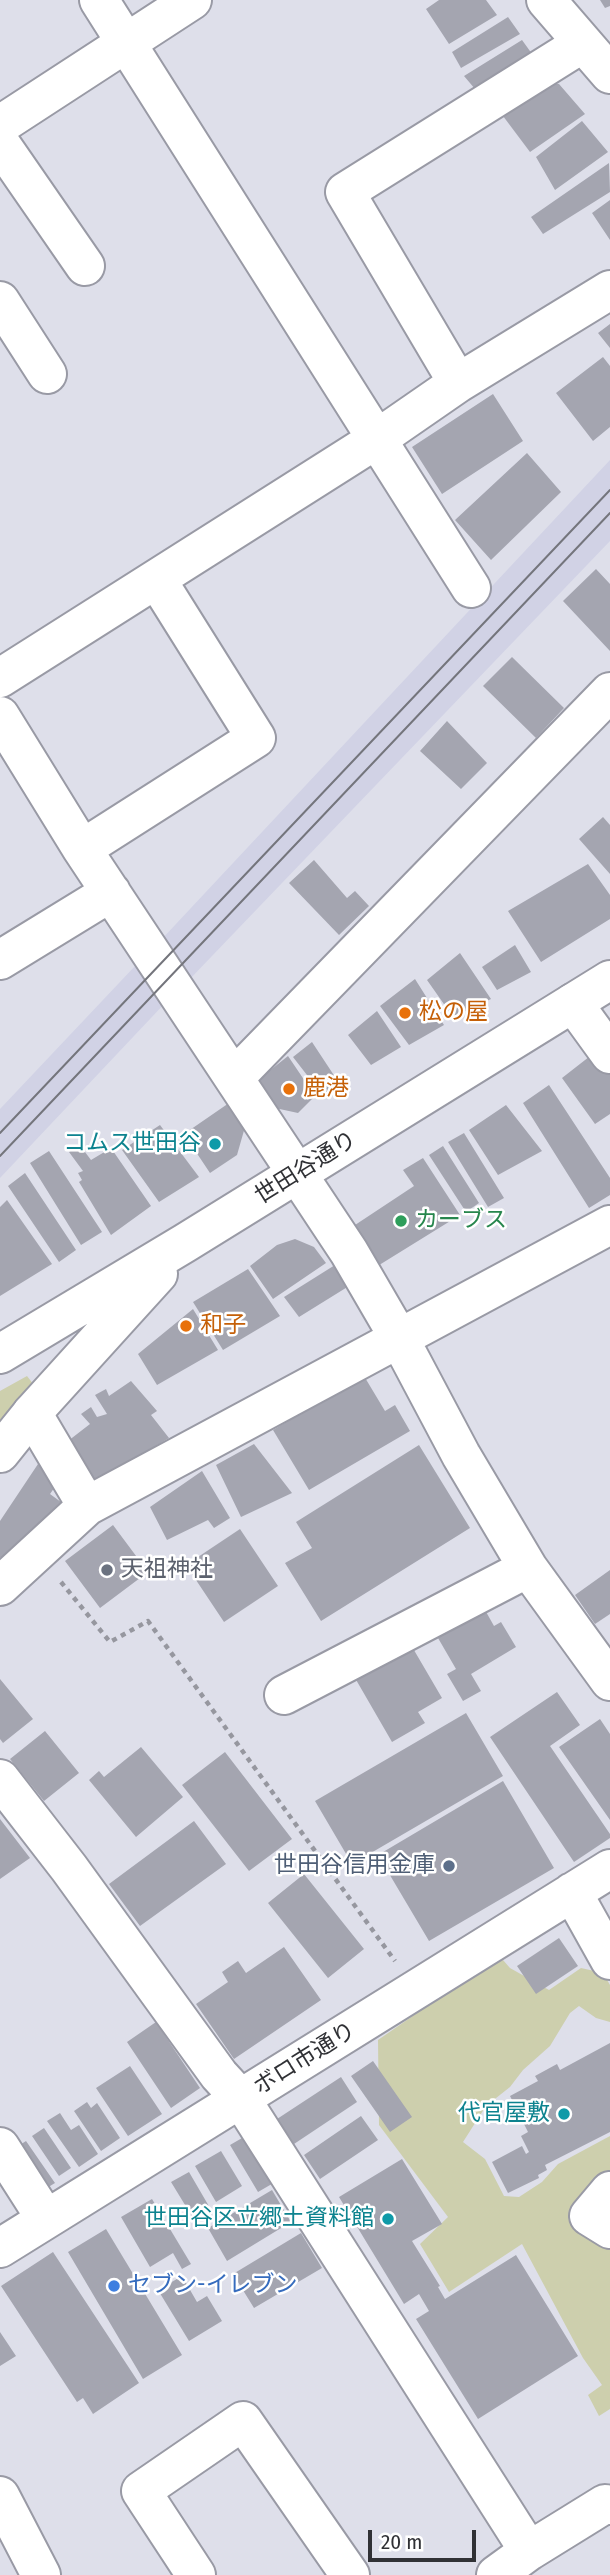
<!DOCTYPE html>
<html>
<head>
<meta charset="utf-8">
<style>
	body { margin:0 }
	#map { position:relative; width:610px; height:2575px; overflow:hidden; background:#dedfea; font-family:"Fira Sans Condensed",sans-serif }
	canvas { display:block }
	.scale { position:absolute; left:368px; top:2530px; width:108px; height:32px; box-sizing:border-box; border:4px solid #303135; border-top:0; padding-left:9px; font-size:21px; line-height:24px; white-space:nowrap; color:#303135; -webkit-text-stroke:5px #fff; paint-order:stroke }
</style>
</head>
<body>
<div id="map">
<canvas width="610" height="2575"></canvas>
<div class="scale">20 m</div>
</div>
<script>
const g = document.querySelector('canvas').getContext('2d');
g.lineJoin = 'round';
function fill(path, color) { g.fillStyle = color; g.fill(path, 'evenodd'); }
const shape = rows => new Path2D(rows.map(r => 'M' + r).join(''));
function stroke(path, color, width, dash) { g.strokeStyle = color; g.lineWidth = width; g.lineCap = dash ? 'butt' : 'round'; g.setLineDash(dash || []); g.stroke(path); }
function write(font, color, halo, rows, align = 'center') {
  g.font = font + ' "Fira Sans Condensed","Noto Sans JP",sans-serif'; g.lineWidth = 5; g.setLineDash([]); g.textBaseline = 'middle'; g.strokeStyle = halo; g.fillStyle = color; for (const [text, x, y, turn = 0] of rows) {
    g.save(); g.translate(x, y); g.rotate((+turn || 0) * Math.PI / 180); g.textAlign = isNaN(turn) ? turn : align; if (halo) g.strokeText(text, 0, 0); g.fillText(text, 0, 0); g.restore();
  }
}
fill(shape([
	[610,460,610,541,188,981,161,940],
	[136,965,167,1001,0,1178,0,1109]
]), '#d1d2e5');
fill(shape([
	[27,1376,34,1385,0,1422,0,1391],
	[503,1960,510,1968,549,1990,581,1968,603,1973,610,1985,610,2022,596,2018,579,2006,570,2013,550,2046,523,2070,510,2087,486,2106,463,2142,485,2159,504,2196,519,2197,542,2182,558,2164,610,2136,610,2409,599,2416,588,2395,602,2385,583,2358,522,2244,449,2292,420,2244,448,2217,379,2125,378,2040,472,1975]
]), '#cdcfad');
fill(shape([
	[439,0,486,0,497,15,449,44,426,9],
	[600,0,610,0,610,6,605,8],
	[508,17,520,34,461,68,452,52],
	[522,40,535,58,481,96,464,76],
	[545,83,559,84,585,114,530,152,503,116],
	[582,121,608,152,555,190,536,157],
	[609,163,610,192,543,234,531,217],
	[610,200,610,240,592,213],
	[610,324,610,348,598,333],
	[603,357,610,366,610,427,593,441,556,393],
	[493,394,523,441,442,494,412,447],
	[527,453,561,492,491,560,455,520],
	[596,569,610,584,610,651,563,601],
	[512,657,564,708,536,738,483,686],
	[447,721,487,763,461,789,420,751],
	[603,817,610,825,610,874,579,839],
	[314,860,347,898,355,891,369,906,339,935,289,883],
	[588,864,610,895,610,919,541,962,508,911],
	[515,945,531,972,497,990,482,967],
	[460,953,491,999,453,1017,427,980],
	[415,979,444,1025,409,1045,380,1006],
	[377,1011,401,1047,371,1065,348,1035],
	[312,1042,341,1086,324,1097,293,1057],
	[594,1053,610,1073,610,1114,595,1124,562,1078],
	[288,1056,315,1096,298,1113,275,1108,258,1080],
	[549,1085,610,1178,610,1195,589,1208,523,1103],
	[229,1103,245,1127,237,1155,210,1173,184,1134],
	[506,1105,542,1151,498,1175,469,1130],
	[160,1125,199,1177,159,1202,122,1150],
	[464,1133,504,1198,488,1207,448,1142],
	[79,1144,91,1160,111,1148,151,1206,111,1235,79,1182,82,1180,78,1173,83,1171,69,1152],
	[443,1146,479,1203,466,1212,429,1155],
	[49,1151,102,1232,81,1245,30,1163],
	[423,1158,460,1215,376,1267,352,1227,414,1186,403,1170],
	[25,1173,76,1250,59,1262,8,1186],
	[7,1200,52,1264,0,1296,0,1207],
	[295,1239,314,1247,326,1263,273,1299,250,1266,277,1245],
	[335,1265,349,1286,299,1317,284,1297],
	[248,1269,280,1316,223,1350,193,1302],
	[193,1309,218,1350,157,1385,138,1354],
	[364,1376,385,1411,395,1405,410,1431,309,1490,273,1430],
	[131,1381,157,1411,151,1415,169,1438,95,1482,68,1441,90,1424,81,1414,91,1407,97,1417,107,1414,95,1395,106,1389,109,1396],
	[254,1444,292,1493,241,1517,216,1465],
	[419,1445,470,1528,321,1621,285,1563,312,1548,296,1522],
	[38,1464,59,1481,50,1494,65,1505,8,1563,0,1557,0,1521],
	[202,1471,230,1518,214,1528,208,1520,167,1540,150,1507],
	[113,1525,148,1572,100,1608,65,1561],
	[240,1529,278,1586,224,1622,186,1565],
	[610,1570,610,1614,595,1624,575,1595],
	[485,1610,494,1626,501,1622,516,1647,471,1674,481,1691,463,1701,447,1674,456,1669,438,1638],
	[411,1645,442,1698,418,1712,425,1723,392,1742,355,1678],
	[0,1679,33,1719,3,1743,0,1739],
	[557,1692,580,1725,550,1746,610,1834,610,1838,574,1862,490,1737],
	[466,1713,503,1776,352,1864,315,1801],
	[600,1719,610,1734,610,1820,559,1747],
	[45,1731,79,1773,44,1801,10,1759],
	[141,1747,183,1797,136,1837,89,1780,99,1771,104,1777],
	[225,1752,292,1839,249,1871,182,1785],
	[503,1781,554,1868,429,1941,378,1855],
	[0,1819,30,1858,0,1879],
	[194,1821,226,1864,140,1926,109,1884],
	[304,1874,364,1949,328,1978,268,1903],
	[559,1938,578,1966,536,1994,517,1966],
	[284,1947,321,2000,234,2059,196,2004,228,1982,222,1972,238,1961,246,1973],
	[156,2022,200,2088,171,2108,127,2042],
	[610,2043,610,2132,545,2165,547,2170,538,2175,539,2178,508,2193,492,2162,522,2146,526,2154,529,2152,521,2136,528,2132,510,2096,538,2081,535,2076,557,2064,560,2070],
	[373,2061,412,2117,390,2132,351,2076],
	[130,2066,162,2114,128,2136,96,2088],
	[341,2077,357,2102,294,2144,277,2119],
	[87,2102,91,2108,97,2103,120,2138,101,2151,74,2111],
	[60,2113,71,2130,79,2125,98,2154,79,2167,47,2121],
	[361,2116,378,2140,320,2179,304,2155],
	[44,2128,71,2168,59,2176,32,2136],
	[249,2134,277,2181,258,2192,230,2145],
	[26,2141,55,2183,40,2192,12,2150],
	[221,2151,242,2186,216,2202,195,2166],
	[402,2159,442,2224,412,2241,440,2286,438,2287,445,2299,516,2255,578,2356,478,2419,416,2319,429,2311,419,2294,404,2304,339,2197],
	[189,2172,210,2208,193,2218,171,2182],
	[272,2190,291,2222,227,2261,208,2228],
	[152,2199,191,2264,182,2269,173,2253,150,2267,121,2217],
	[106,2229,182,2355,143,2379,68,2252],
	[301,2233,322,2268,254,2308,233,2274],
	[53,2252,139,2383,93,2414,83,2398,77,2402,1,2286],
	[182,2276,197,2302,207,2296,222,2321,189,2341,158,2290],
	[0,2332,16,2356,0,2366]
]), '#a4a5b0');
const minor = shape([
	[99,0,471,588],
	[546,0,610,74],
	[0,125,192,0],
	[0,143,85,266],
	[0,301,47,374],
	[458,383,345,192,583,43],
	[0,678,377,439,458,383,610,290],
	[0,716,82,849,349,1252,399,1338,461,1455,528,1568,610,1681],
	[82,849,256,738,157,580],
	[0,960,111,892],
	[573,1003,610,1054],
	[234,1078,610,692],
	[32,1413,87,1506],
	[0,1586,87,1506,610,1225],
	[284,1695,528,1568],
	[0,1779,69,1868,219,2075,241,2099,529,2551],
	[572,1892,610,1960],
	[0,2147,46,2219],
	[610,2191,589,2216,610,2229],
	[0,2248,610,1869],
	[0,2496,41,2575],
	[196,2575,141,2491,243,2421,350,2575],
	[496,2575,529,2551,605,2504,610,2505]
]);
const major = shape([
	[0,1354,185,1243,610,980],
	[0,1453,32,1413,158,1274]
]);
stroke(minor, '#999aa5', 42);
stroke(major, '#999aa5', 42);
stroke(shape([
	[61,1582,110,1642,148,1621,395,1961]
]), '#96979f', 4.5, [5, 5]);
stroke(minor, '#fff', 38);
stroke(major, '#fff', 38);
stroke(shape([
	[0,1133,610,490],
	[0,1156,610,513]
]), '#74757c', 2);
for (const [x, y, r, color] of [
	[405,1013,7,"#e8710a"],
	[289,1089,7,"#e8710a"],
	[215,1144,7,"#0f9aa8"],
	[401,1221,7,"#2e9e5b"],
	[186,1326,7,"#e8710a"],
	[107,1570,7,"#6b7280"],
	[449,1866,7,"#5c6f8a"],
	[564,2114,7,"#0f9aa8"],
	[388,2219,7,"#0f9aa8"],
	[114,2286,7,"#3f7fe0"]
]) { const dot = new Path2D(); dot.arc(x, y, r, 0, 2 * Math.PI); g.fillStyle = color; g.fill(dot); stroke(dot, '#fff', 2.5); }
write('23px', '#c56008', '#fff', [
	["松の屋",419,1013],
	["鹿港",303,1089],
	["和子",200,1326]
], 'left');
write('23px', '#0d838f', '#fff', [
	["コムス世田谷",201,1144],
	["代官屋敷",550,2114],
	["世田谷区立郷土資料館",374,2219]
], 'right');
write('23px', '#303135', '#fff', [
	["世田谷通り",306,1168,-32],
	["ボロ市通り",305,2059,-32]
]);
write('23px', '#27864d', '#fff', [
	["カーブス",415,1221]
], 'left');
write('23px', '#5b616d', '#fff', [
	["天祖神社",121,1570]
], 'left');
write('23px', '#4e5e75', '#fff', [
	["世田谷信用金庫",435,1866]
], 'right');
write('23px', '#366cbe', '#fff', [
	["セブン-イレブン",128,2286]
], 'left');
</script>
</body>
</html>
